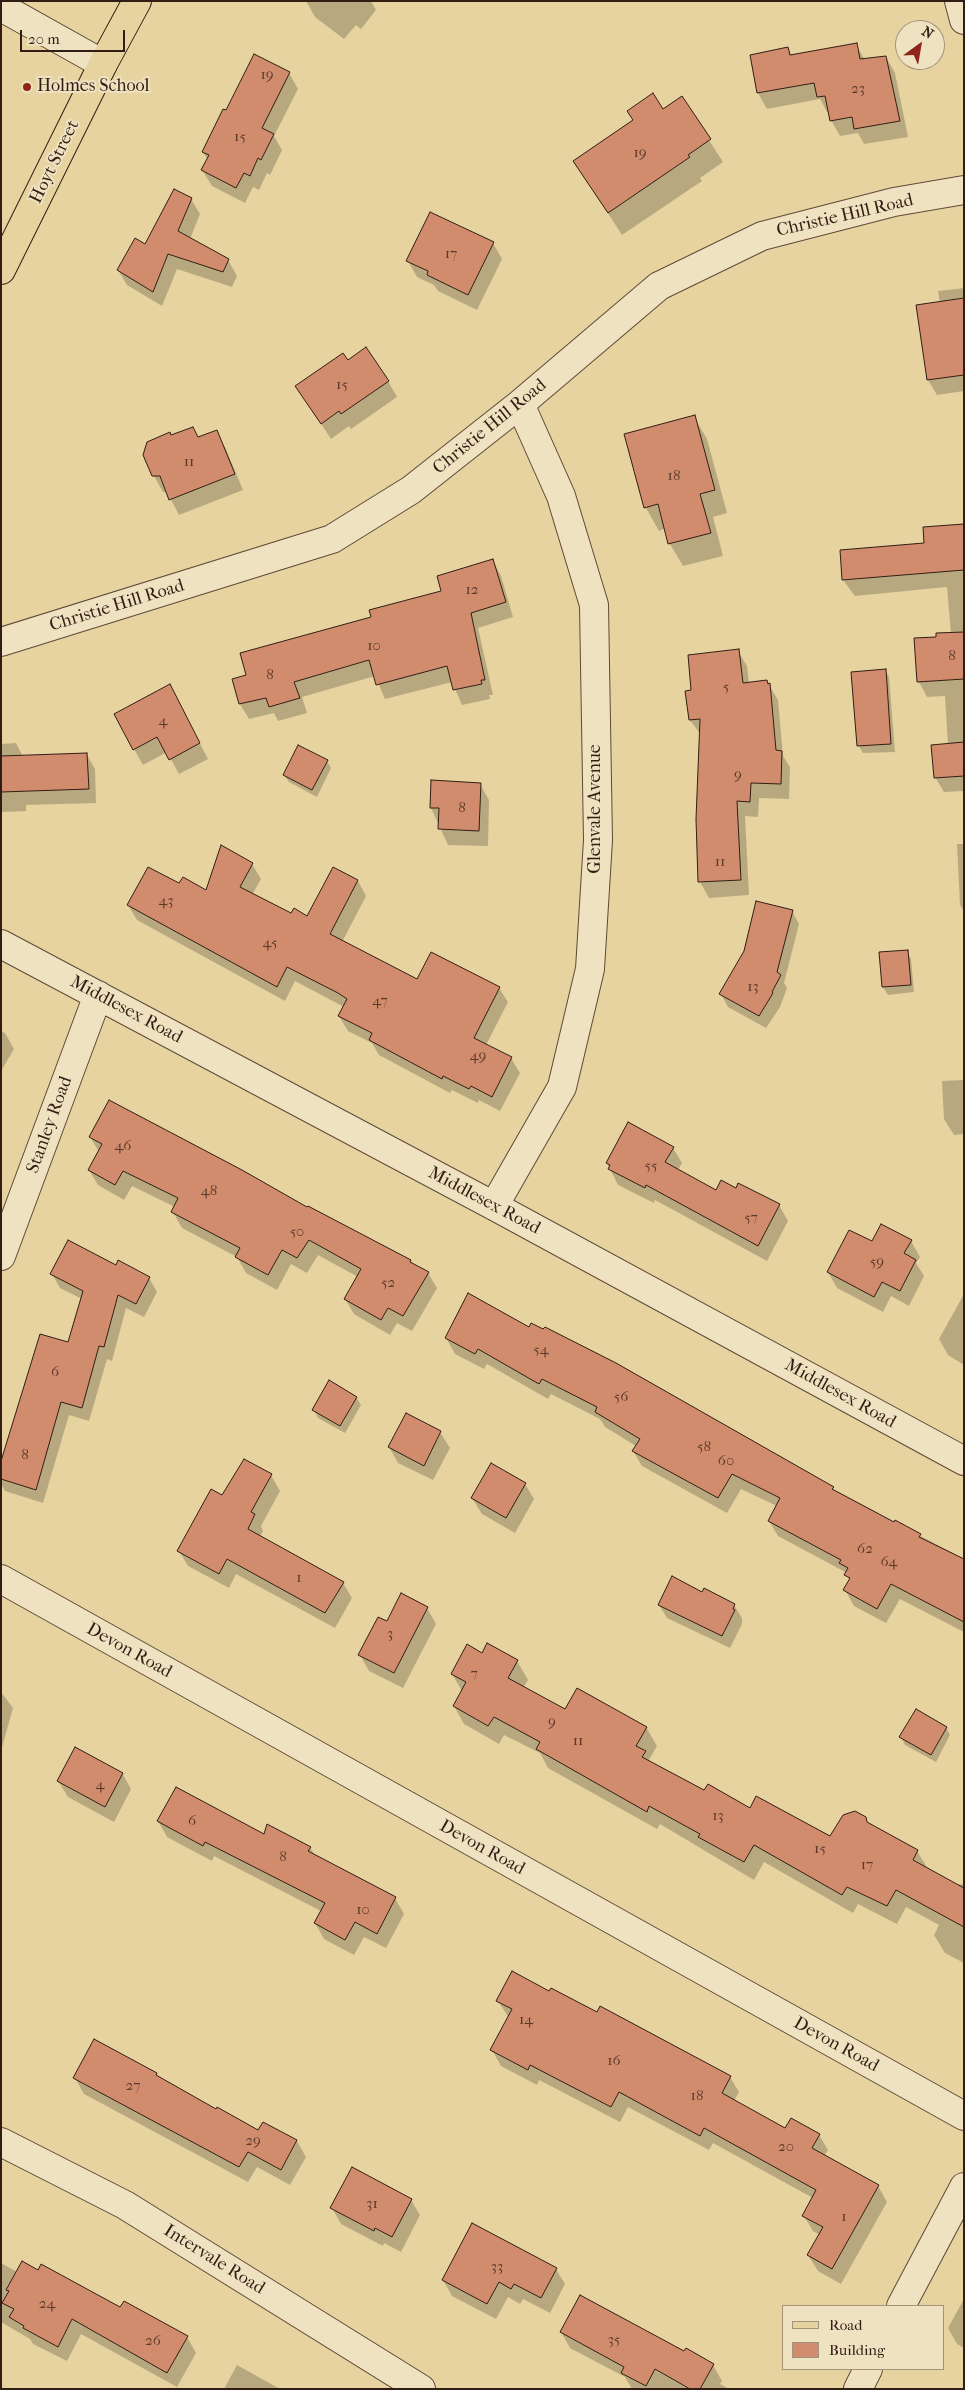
<!DOCTYPE html>
<html>
<head>
<meta charset="utf-8">
<style>
	body { margin:0 }
	#map { position:relative; width:965px; height:2390px; overflow:hidden; background:#e6d3a0; font-family:"IM FELL French Canon",serif }
	canvas { display:block }
	.frame { position:absolute; inset:0; border:2px solid #321d14; pointer-events:none }
	.legend { position:absolute; left:782px; top:2305px; width:162px; height:65px; box-sizing:border-box; background:#efe2c1; border:1px solid #a3937c; margin:0; padding:6px 9px; list-style:none; font-size:15px; color:#321d14 }
	.legend li { display:flex; align-items:center; gap:10px; height:25px }
	.legend b { width:25px; border:1px solid #a3937c }
	.north { position:absolute; left:895px; top:20px; width:50px; height:50px; box-sizing:border-box; background:#efe2c1; border:1px solid #a3937c; border-radius:50%; rotate:32deg; font-size:14px; font-weight:700; line-height:20px; text-align:center; color:#321d14 }
	.north::after { content:''; display:block; margin:auto; width:18px; height:22px; background:#8f2418; clip-path:polygon(50% 0,100% 100%,50% 72%,0 100%) }
	.scale { position:absolute; left:20px; top:30px; width:105px; height:22px; box-sizing:border-box; border:2px solid #321d14; border-top:0; padding-left:6px; font-size:15px; line-height:18px; white-space:nowrap; color:#321d14; -webkit-text-stroke:4px #efe2c1; paint-order:stroke }
</style>
</head>
<body>
<div id="map">
<canvas width="965" height="2390"></canvas>
<div class="frame"></div>
<ul class="legend">
<li><b style="height:6px;background:#e6d3a0"></b>Road</li>
<li><b style="height:14px;background:#d08c6d"></b>Building</li>
</ul>
<div class="north">N</div>
<div class="scale">20 m</div>
</div>
<script>
const g = document.querySelector('canvas').getContext('2d');
g.lineJoin = 'round';
function fill(path, color) { g.fillStyle = color; g.fill(path, 'evenodd'); }
const shape = rows => new Path2D(rows.map(r => 'M' + r).join(''));
function stroke(path, color, width, dash) { g.strokeStyle = color; g.lineWidth = width; g.lineCap = dash ? 'butt' : 'round'; g.setLineDash(dash || []); g.stroke(path); }
function write(font, color, halo, rows, align = 'center') {
  g.font = font + ' "IM FELL French Canon",serif'; g.lineWidth = 4; g.setLineDash([]); g.textBaseline = 'middle'; g.strokeStyle = halo; g.fillStyle = color; for (const [text, x, y, turn = 0] of rows) {
    g.save(); g.translate(x, y); g.rotate((+turn || 0) * Math.PI / 180); g.textAlign = isNaN(turn) ? turn : align; if (halo) g.strokeText(text, 0, 0); g.fillText(text, 0, 0); g.restore();
  }
}
fill(shape([
	[306,1,371,1,376,10,361,29,356,25,344,39,315,17],
	[856,45,865,60,886,57,895,73,908,137,864,144,858,133,840,136,831,120,830,112,827,112,820,99,767,109,758,93,751,56,788,48,792,56],
	[289,73,298,89,274,136,282,150,270,175,267,173,259,190,253,187,245,203,212,186,202,170,208,160,203,152,226,112],
	[682,98,723,162,700,178,702,181,622,235,574,161],
	[191,199,200,214,190,239,228,260,237,276,232,287,177,269,162,306,127,285,118,270],
	[493,243,502,259,477,310,438,291,434,285,417,277,408,261],
	[964,288,964,391,937,395,928,380,940,303,938,291],
	[347,362,388,381,397,397,351,429,349,426,331,439,297,387],
	[694,417,707,439,727,513,713,517,723,556,683,566,670,544,666,528,659,531,646,508,626,435],
	[216,431,225,447,243,490,179,515,167,492,163,492,154,476,171,437,198,438],
	[932,526,964,526,964,791,944,792,935,777,948,745,945,696,927,697,919,682,937,638,951,634,947,587,855,596,843,580,841,551,925,544,924,528],
	[493,561,501,576,513,617,478,628,493,695,489,695,490,699,462,705,452,682,385,699,375,676,302,697,307,713,278,721,274,713,249,719,240,704,233,680,248,676,373,618,443,592],
	[738,651,747,666,749,683,769,685,778,700,783,756,790,767,789,799,759,798,758,817,745,816,749,895,709,898,700,882,697,819,701,735,690,720,692,691],
	[885,670,889,677,895,752,863,753,859,746],
	[178,702,208,759,179,774,167,752,143,765,134,749],
	[16,743,23,757,87,755,95,769,96,803,26,805,26,811,1,812,1,744],
	[327,761,331,768,317,797,289,782,284,775],
	[480,784,489,800,488,846,448,845,431,808],
	[957,844,964,844,964,911,960,905],
	[252,864,261,879,252,895,292,915,308,917,358,881,366,896,342,942,417,981,499,988,508,1002,486,1045,511,1058,520,1073,500,1111,479,1100,478,1103,452,1090,450,1093,379,1055,372,1043,348,1031,339,1016,344,1007,295,981,285,1001,137,920,128,905,180,885,206,891],
	[792,911,799,924,784,983,787,988,780,1007,766,1028,728,1007,721,994],
	[907,951,911,959,914,992,888,995,883,987,880,953],
	[1,1031,5,1033,14,1049,1,1071],
	[964,1080,964,1134,954,1135,944,1119,942,1081],
	[90,1137,308,1209,410,1261,428,1273,437,1288,412,1331,397,1323,390,1335,354,1314,345,1299,358,1277,318,1255,307,1273,291,1264,277,1290,246,1273,237,1257,182,1228,173,1212,175,1207,132,1186,124,1200,98,1185,89,1170,99,1152],
	[673,1148,682,1163,678,1170,716,1191,736,1190,779,1205,788,1221,767,1261,655,1200,654,1203,618,1185,607,1163],
	[911,1241,920,1257,916,1263,924,1276,909,1306,891,1296,883,1312,837,1288,828,1272,872,1243],
	[116,1267,149,1278,157,1292,144,1317,126,1308,112,1361,107,1359,89,1421,69,1415,43,1503,5,1491,1,1484,1,1465,69,1344,82,1299,60,1288,52,1274],
	[964,1294,964,1365,948,1355,939,1339],
	[468,1295,964,1559,964,1632,900,1599,886,1623,854,1606,845,1590,850,1582,847,1573,778,1536,769,1521,777,1506,741,1489,727,1513,642,1466,633,1451,636,1446,605,1427,600,1419,551,1394,548,1399,487,1364,484,1369,455,1354,446,1338],
	[356,1397,361,1405,345,1433,318,1418,314,1410],
	[406,1415,440,1432,450,1448,433,1480,398,1463,389,1447],
	[271,1475,280,1491,261,1526,263,1531,260,1537,343,1583,352,1598,335,1628,236,1574,229,1588,188,1566,179,1551],
	[525,1484,534,1499,515,1533,482,1514,472,1498],
	[702,1594,734,1605,742,1618,742,1624,730,1648,667,1618,659,1605],
	[427,1608,436,1624,403,1688,369,1671,360,1655,387,1623],
	[483,1655,517,1661,528,1680,523,1688,565,1711,646,1727,657,1746,649,1760,651,1763,704,1792,831,1838,865,1818,869,1825,917,1851,928,1869,956,1885,964,1884,964,1963,945,1953,934,1935,939,1925,906,1907,897,1924,858,1904,853,1913,764,1862,754,1880,660,1824,657,1829,548,1768,540,1753,504,1735,499,1744,464,1724,454,1706,462,1691,452,1674],
	[1,1692,13,1708,1,1751],
	[946,1727,950,1735,936,1762,905,1745,901,1737],
	[122,1773,131,1789,114,1822,68,1797,58,1781],
	[158,1821,265,1836,310,1847,315,1856,395,1898,404,1914,386,1948,364,1937,354,1955,324,1939,315,1923,321,1911,214,1856,212,1861,167,1837],
	[549,1993,730,2077,739,2092,734,2101,786,2129,819,2135,828,2150,824,2156,878,2186,887,2202,841,2284,818,2271,808,2255,820,2235,813,2231,804,2216,813,2198,713,2143,709,2150,628,2107,620,2122,539,2080,537,2085,501,2066,492,2050,509,2018,498,2001],
	[95,2041,156,2074,159,2078,216,2111,259,2131,263,2123,297,2141,306,2157,290,2185,257,2167,248,2182,84,2094,75,2078],
	[411,2200,420,2215,401,2252,384,2243,383,2246,341,2224,332,2208],
	[1,2263,17,2272,121,2309,187,2337,196,2353,177,2387,81,2334,67,2361,33,2344,30,2339,1,2322],
	[556,2269,565,2284,550,2313,523,2299,520,2304,508,2297,496,2319,452,2296,443,2280],
	[964,2299,964,2348,957,2344,948,2328],
	[561,2332,685,2353,713,2365,722,2381,720,2384,729,2389,632,2389,625,2377,570,2348],
	[237,2365,280,2389,224,2389]
]), '#0003');
const building = shape([
	[857,43,860,59,886,56,900,121,854,129,852,117,830,121,825,96,817,97,814,83,757,93,750,55,788,47,790,55,857,43],
	[254,54,290,72,262,128,274,134,261,160,258,158,250,176,244,173,236,188,201,170,209,155,202,152,223,109,226,110,254,54],
	[653,93,663,109,682,96,711,139,688,155,690,157,608,213,573,161,633,120,627,111,653,93],
	[174,189,192,198,178,231,229,259,223,272,168,254,153,292,117,270,135,238,145,244,174,189],
	[430,212,494,242,468,295,427,275,428,271,406,261,430,212],
	[964,298,964,375,927,380,916,305,964,298],
	[366,347,389,381,341,414,339,411,321,424,295,386,343,353,348,360,366,347],
	[695,415,715,490,700,494,711,533,668,544,658,504,644,508,624,434,695,415],
	[193,427,198,437,217,430,235,474,169,500,160,476,152,476,143,455,147,442,170,432,171,435,193,427],
	[964,524,964,570,842,580,840,550,924,543,923,527,964,524],
	[493,559,506,602,471,613,485,680,481,680,482,684,453,690,447,666,376,685,369,660,294,682,300,698,269,707,266,698,239,704,232,679,246,675,240,653,371,617,369,610,441,591,437,576,493,559],
	[964,632,964,679,917,682,914,638,936,637,936,633,964,632],
	[739,649,743,683,767,680,768,684,770,683,776,750,782,751,781,784,751,783,750,802,737,801,741,880,698,882,696,819,700,719,689,720,685,691,691,690,688,655,739,649],
	[886,669,891,744,857,746,851,672,886,669],
	[170,684,200,743,169,760,157,737,133,750,114,714,170,684],
	[964,742,964,776,934,778,931,745,964,742],
	[298,745,328,760,312,790,283,775,298,745],
	[87,753,89,789,1,792,1,756,87,753],
	[431,780,481,783,479,831,438,829,439,808,430,808,431,780],
	[221,845,253,863,240,887,291,913,294,908,307,916,333,867,358,880,330,934,417,979,431,952,500,987,474,1038,512,1057,492,1097,471,1086,469,1089,443,1076,442,1079,369,1040,372,1033,338,1016,347,999,338,993,287,967,277,987,127,905,148,867,179,883,183,877,206,890,221,845],
	[756,901,793,910,777,972,781,975,772,992,773,993,759,1016,719,994,744,951,756,901],
	[908,950,911,985,882,987,879,952,908,950],
	[109,1100,242,1170,307,1207,308,1206,411,1260,410,1262,429,1272,403,1316,388,1308,381,1320,344,1299,361,1269,309,1240,297,1258,282,1250,268,1275,235,1257,240,1248,171,1212,178,1198,123,1171,115,1185,88,1170,102,1144,89,1137,109,1100],
	[628,1122,674,1147,665,1162,716,1190,721,1180,736,1188,738,1183,780,1204,758,1246,646,1185,645,1188,608,1169,610,1165,606,1163,628,1122],
	[881,1224,912,1240,904,1253,916,1260,900,1291,882,1282,874,1297,827,1272,849,1230,872,1241,881,1224],
	[68,1240,116,1265,118,1260,150,1277,136,1304,118,1295,104,1347,99,1346,82,1408,61,1402,36,1490,1,1479,1,1461,40,1334,68,1342,83,1291,50,1274,68,1240],
	[468,1293,529,1327,531,1323,543,1329,545,1327,616,1363,834,1487,832,1489,894,1522,895,1520,921,1534,919,1537,964,1559,964,1622,891,1584,877,1609,843,1590,850,1578,844,1575,848,1568,839,1563,841,1560,768,1521,780,1498,732,1474,718,1498,632,1451,640,1439,595,1412,597,1407,542,1379,539,1384,478,1349,475,1354,445,1338,468,1293],
	[329,1380,357,1397,340,1426,312,1410,329,1380],
	[406,1413,441,1431,424,1466,388,1447,406,1413],
	[244,1459,272,1474,251,1512,255,1514,248,1529,344,1582,325,1613,227,1559,219,1574,177,1551,211,1489,222,1495,244,1459],
	[491,1463,526,1483,506,1518,471,1498,491,1463],
	[672,1576,702,1592,704,1588,735,1604,733,1609,735,1610,722,1636,658,1605,672,1576],
	[401,1593,428,1607,394,1673,358,1655,378,1617,387,1621,401,1593],
	[487,1643,518,1660,508,1678,565,1709,577,1688,647,1727,636,1746,646,1751,642,1757,704,1790,708,1784,750,1808,756,1796,830,1836,843,1815,855,1811,866,1817,867,1822,918,1850,913,1860,964,1888,964,1927,896,1890,887,1906,847,1887,842,1895,754,1845,744,1862,698,1837,700,1834,649,1806,647,1812,536,1749,540,1742,494,1717,488,1726,453,1706,466,1682,451,1674,467,1644,482,1653,487,1643],
	[916,1709,947,1727,931,1755,899,1737,916,1709],
	[75,1747,123,1773,105,1807,57,1781,75,1747],
	[176,1787,264,1834,267,1824,311,1847,308,1851,396,1897,377,1934,355,1922,345,1940,314,1923,325,1903,205,1842,203,1846,157,1821,176,1787],
	[512,1971,549,1991,551,1988,597,2012,600,2006,731,2076,722,2093,785,2128,791,2118,820,2134,812,2148,879,2185,832,2269,807,2255,823,2227,802,2216,816,2190,704,2128,700,2136,619,2092,611,2107,530,2065,528,2070,490,2050,512,2009,496,2001,512,1971],
	[94,2039,157,2073,156,2075,216,2109,217,2107,258,2130,263,2122,297,2140,281,2170,248,2152,239,2167,73,2078,94,2039],
	[352,2167,412,2199,392,2237,375,2228,374,2231,330,2208,352,2167],
	[472,2223,557,2268,541,2298,514,2284,511,2289,499,2282,487,2304,442,2280,472,2223],
	[22,2261,38,2270,41,2264,120,2307,124,2301,188,2336,167,2373,72,2319,58,2347,23,2328,24,2326,9,2317,14,2309,2,2303,9,2291,6,2290,22,2261],
	[580,2295,684,2351,686,2348,714,2364,700,2389,690,2389,655,2369,646,2386,621,2373,624,2367,560,2332,580,2295]
]);
fill(building, '#d08c6d');
stroke(building, '#321d14', 1);
const minor = shape([
	[959,1,964,20],
	[1,7,103,64],
	[1,642,332,539,411,490,520,404,659,286,762,236,894,202,964,190],
	[1,944,494,1206,964,1461],
	[494,1206,562,1087,590,969,598,840,594,605,561,496,520,404],
	[1,1256,98,995],
	[1,1579,964,2116],
	[1,2142,125,2205,421,2389],
	[901,2306,964,2187],
	[858,2389,868,2369]
]);
const major = shape([
	[1,270,103,64,137,1]
]);
stroke(minor, '#5f4a37', 30);
stroke(major, '#321d14', 30);
stroke(minor, '#efe2c1', 28);
stroke(major, '#e6d3a0', 28);
for (const [x, y, r, color] of [
	[27,87,5,"#8f2418"]
]) { const dot = new Path2D(); dot.arc(x, y, r, 0, 2 * Math.PI); g.fillStyle = color; g.fill(dot); stroke(dot, '#efe2c1', 2); }
write('15px', '#5a392a', null, [
	["19",267,75],
	["23",858,89],
	["15",240,137],
	["19",640,153],
	["17",451,254],
	["15",342,385],
	["11",189,462],
	["18",674,476],
	["12",472,590],
	["10",374,646],
	["8",952,656],
	["8",270,675],
	["5",726,687],
	["4",163,721],
	["9",738,775],
	["8",462,808],
	["11",720,862],
	["43",166,901],
	["45",270,943],
	["13",753,987],
	["47",380,1001],
	["49",478,1056],
	["46",123,1146],
	["55",651,1166],
	["48",209,1191],
	["57",751,1218],
	["50",297,1232],
	["59",877,1262],
	["52",388,1283],
	["54",541,1350],
	["6",55,1372],
	["56",621,1397],
	["58",704,1447],
	["8",25,1455],
	["60",726,1461],
	["62",865,1549],
	["64",889,1562],
	["1",299,1578],
	["3",390,1634],
	["7",474,1674],
	["9",552,1722],
	["11",578,1741],
	["4",100,1785],
	["13",718,1816],
	["6",192,1821],
	["15",820,1849],
	["8",283,1857],
	["17",867,1865],
	["10",363,1910],
	["14",526,2020],
	["16",614,2061],
	["27",133,2086],
	["18",697,2096],
	["29",253,2141],
	["20",786,2147],
	["31",372,2204],
	["1",844,2217],
	["33",497,2267],
	["24",47,2304],
	["35",614,2340],
	["26",153,2341]
]);
write('18px', '#321d14', '#efe2c1', [
	["Holmes School",37,87]
], 'left');
write('18px', '#321d14', '#efe2c1', [
	["Hoyt Street",55,162,-64],
	["Christie Hill Road",845,216,-13],
	["Christie Hill Road",490,427,-39],
	["Christie Hill Road",117,606,-17],
	["Glenvale Avenue",596,809,-90],
	["Middlesex Road",126,1010,28],
	["Stanley Road",50,1125,-70],
	["Middlesex Road",484,1201,28],
	["Middlesex Road",840,1394,29],
	["Devon Road",129,1651,29],
	["Devon Road",482,1848,29],
	["Devon Road",836,2045,29],
	["Intervale Road",214,2260,32]
]);
</script>
</body>
</html>
